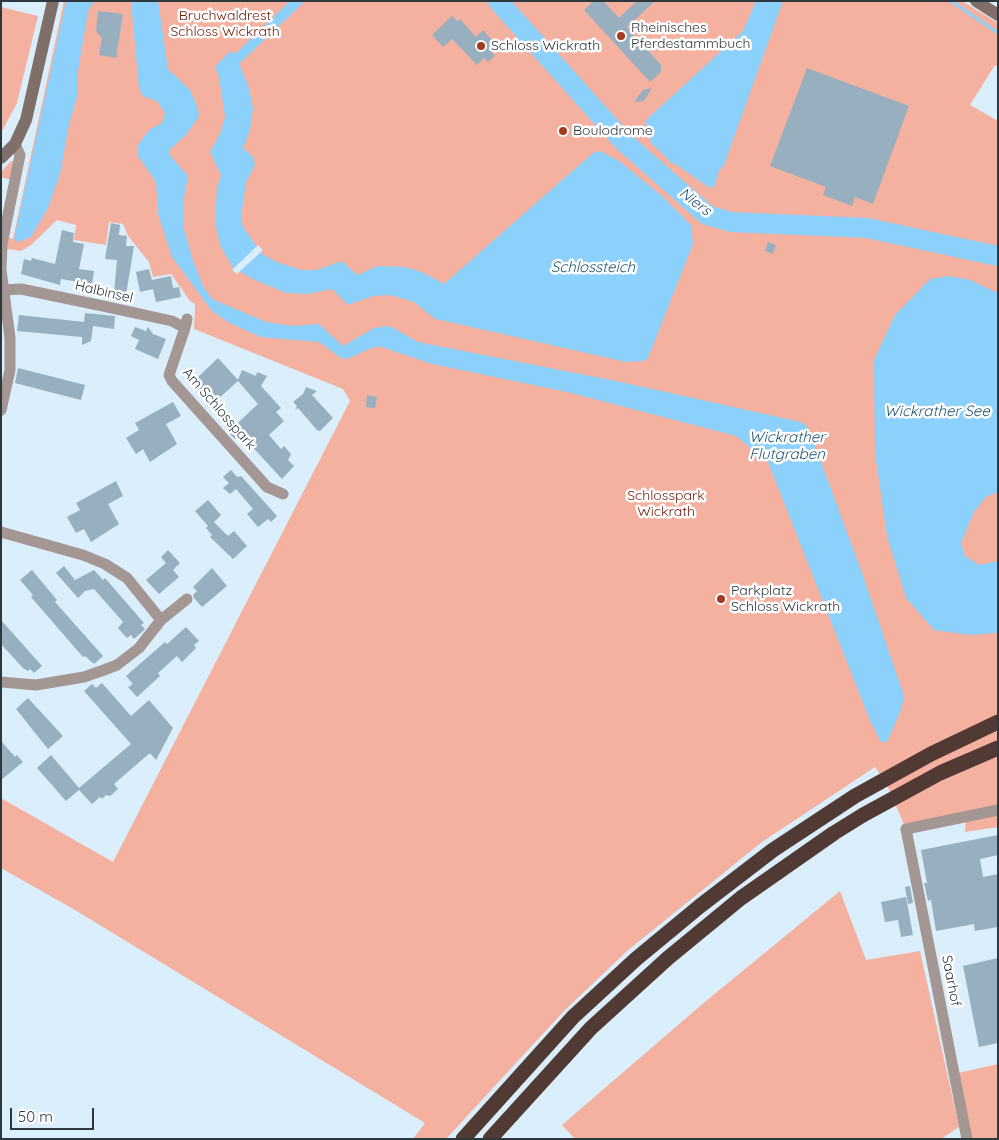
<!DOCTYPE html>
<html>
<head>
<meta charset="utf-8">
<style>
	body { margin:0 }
	#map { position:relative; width:999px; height:1140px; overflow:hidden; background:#daeefb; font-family:Quicksand,sans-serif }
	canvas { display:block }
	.frame { position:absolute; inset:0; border:2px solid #2d373e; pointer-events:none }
	.scale { position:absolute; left:10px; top:1108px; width:84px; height:22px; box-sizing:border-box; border:2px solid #2d373e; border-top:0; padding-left:6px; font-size:15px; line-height:18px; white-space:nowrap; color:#2d373e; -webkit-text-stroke:4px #fff; paint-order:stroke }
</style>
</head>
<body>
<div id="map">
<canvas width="999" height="1140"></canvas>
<div class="frame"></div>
<div class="scale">50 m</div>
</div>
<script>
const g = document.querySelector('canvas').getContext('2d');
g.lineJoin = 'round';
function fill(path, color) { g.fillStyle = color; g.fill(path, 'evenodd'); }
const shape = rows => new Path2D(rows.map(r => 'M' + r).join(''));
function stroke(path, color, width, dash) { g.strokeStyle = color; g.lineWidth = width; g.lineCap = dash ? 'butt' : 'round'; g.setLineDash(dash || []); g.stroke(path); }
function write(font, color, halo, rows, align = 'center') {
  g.font = font + ' Quicksand,sans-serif'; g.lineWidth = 5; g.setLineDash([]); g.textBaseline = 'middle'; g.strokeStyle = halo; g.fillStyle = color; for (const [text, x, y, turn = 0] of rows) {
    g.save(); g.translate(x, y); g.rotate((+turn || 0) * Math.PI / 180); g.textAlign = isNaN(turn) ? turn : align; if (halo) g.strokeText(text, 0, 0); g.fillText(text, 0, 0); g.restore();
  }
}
fill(shape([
	[64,1,962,1,998,23,998,67,995,65,970,105,998,121,998,827,965,832,966,818,906,829,886,783,875,767,762,842,627,951,563,1012,446,1139,413,1139,425,1123,75,910,1,868,1,798,113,862,350,401,343,389,194,329,195,304,190,301,171,274,153,277,149,262,128,236,123,224,109,222,106,245,74,240,76,225,57,220,31,245,21,251,7,249,8,237,13,239],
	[1,7,38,16,17,103,1,133],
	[11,161,14,161,11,180,1,177,1,172],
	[840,891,866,960,920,951,959,1127,941,1139,575,1139,562,1125,700,1006],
	[998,1064,998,1139,971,1139,958,1073]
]), '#f5b1a0');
fill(shape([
	[66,1,94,1,88,11,77,77,77,97,69,124,60,174,48,208,31,237,18,242,14,239],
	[131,1,158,1,168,69,190,90,198,109,199,114,196,121,185,136,169,150,169,154,188,176,184,197,184,229,193,261,204,288,212,299,266,322,292,326,319,324,343,346,374,328,390,326,418,342,621,382,801,422,808,427,861,570,904,696,901,710,887,742,881,742,871,723,768,462,736,436,567,392,432,364,382,347,374,347,347,359,341,358,319,342,260,337,228,322,212,311,172,257,158,214,156,182,138,156,138,145,149,130,162,123,165,113,157,101,143,96,139,89],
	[290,1,305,1,239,64,248,85,253,108,250,130,243,148,253,157,255,165,246,182,241,217,243,227,262,254,277,262,301,270,317,270,339,262,343,262,357,275,378,266,405,267,424,273,444,284,593,153,600,151,619,161,662,196,691,225,693,244,648,358,644,361,626,362,445,321,435,319,414,302,390,295,373,296,348,305,332,289,307,294,286,293,255,280,233,268,220,245,215,222,217,187,221,175,210,152,220,134,225,117,219,77,215,67,226,55,232,51,235,54],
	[756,1,783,1,724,165,719,170,715,185,711,188,708,187,674,163,671,164,669,160,652,144,647,133,646,120,743,31],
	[949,276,970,280,998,293,998,492,986,497,974,512,961,543,965,556,979,565,998,561,998,632,995,633,970,635,934,630,906,598,887,536,875,453,874,360,895,315,930,279]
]), '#8bd1fb');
fill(shape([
	[258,245,263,250,237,274,232,270]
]), '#daeefb');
stroke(shape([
	[951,1,998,33]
]), '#8bd1fb', 3);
stroke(shape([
	[498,1,623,141,707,215,731,222,867,228,998,256]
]), '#8bd1fb', 20);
fill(shape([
	[593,1,603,1,619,18,637,1,655,1,627,27,661,65,661,72,650,82,584,10],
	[98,11,123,14,116,58,99,55,102,38,96,31],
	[452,16,457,21,460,19,476,37,483,30,497,46,491,51,495,56,488,62,484,58,477,65,452,39,443,47,432,35],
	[807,68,909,106,873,204,855,197,852,206,823,195,826,187,770,166],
	[652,88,644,101,634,102,643,90],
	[111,223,120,225,119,235,127,236,126,246,134,246,126,295,114,292,117,260,105,259],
	[62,230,74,233,73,242,84,244,79,269,94,271,92,284,61,279,60,285,21,274,24,259,31,261,32,258,55,264],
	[768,242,776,245,773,254,765,251],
	[149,269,152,280,171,276,173,288,179,287,181,297,156,302,153,289,140,292,136,272],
	[85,313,115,316,114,329,93,326,91,341,82,345,82,337,17,331,19,315,84,322],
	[135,327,146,331,148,327,153,334,166,339,158,359,135,349,139,340,131,336],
	[218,358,238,380,242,370,256,376,257,372,267,376,261,386,281,408,276,412,284,421,269,435,281,449,284,446,291,454,288,460,294,466,282,479,247,441,245,442,238,436,235,439,228,432,258,404,238,381,218,399,212,392,207,396,202,391,197,391,199,386,194,381],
	[18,368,85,385,81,400,15,383],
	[306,387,317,391,312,395,333,418,320,431,317,430,298,408,295,410,297,406,293,402,303,394],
	[367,395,377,397,375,408,366,407],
	[173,402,181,416,166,424,177,444,150,462,143,449,136,454,126,438,139,430,135,423],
	[231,470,237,477,241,476,277,516,271,522,268,519,258,527,247,514,253,509,236,489,230,494,223,488,229,483,223,477],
	[116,481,123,496,108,504,119,524,91,542,84,529,76,533,67,517,80,510,76,503],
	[208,500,221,515,214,522,228,536,234,531,247,546,233,559,210,537,212,535,206,528,208,526,195,511],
	[168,550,180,563,173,570,179,577,159,594,146,580,166,563,161,557],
	[64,566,75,580,94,570,103,580,105,578,144,623,141,625,145,629,142,632,134,639,131,635,127,638,118,628,123,622,94,589,85,591,78,598,56,573],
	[212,568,227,586,202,607,194,598,193,595,197,591,193,587],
	[32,570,57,600,55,602,103,656,94,664,85,656,83,657,31,597,33,595,20,580],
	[1,620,42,666,34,673,30,669,28,671,23,668,1,644],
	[186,627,199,641,194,645,196,648,182,662,177,656,158,673,160,676,137,697,128,687,133,684,126,676,165,642,167,644],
	[102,683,131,716,149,700,173,728,156,760,150,753,114,784,118,789,110,796,106,795,102,799,100,797,92,804,79,790,66,801,37,768,51,755,79,788,131,744,84,691,92,684,96,688],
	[28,698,63,736,48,749,16,709],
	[1,741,15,757,17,755,23,762,1,780],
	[998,835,998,855,980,859,983,877,998,874,998,927,975,931,974,924,936,931,931,900,928,901,924,883,927,883,921,850],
	[910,886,913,903,908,904,905,887],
	[906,897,913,935,901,937,898,920,885,922,881,902],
	[998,958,998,1043,979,1047,963,966]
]), '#97afbf');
stroke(shape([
	[1,268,2,244,20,155,15,144],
	[1,270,10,338,10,370,1,410],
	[5,290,21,289,103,306,172,321,185,328,187,319],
	[185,328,169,375,172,381,267,487,283,494],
	[1,532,83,555,105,564,127,578,161,620,139,648,117,665,104,670,84,677,36,685,1,682],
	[161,620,187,599],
	[967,1139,906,829,998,810]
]), '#a39693', 11);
stroke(shape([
	[976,1,998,15],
	[1,158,15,144,26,120,53,1]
]), '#806e69', 12);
stroke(shape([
	[463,1139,573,1017,636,959,700,906,773,850,855,796,931,754,998,722],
	[490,1139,591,1028,668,958,741,898,834,833,863,815,940,773,998,748]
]), '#513a34', 15);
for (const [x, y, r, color] of [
	[621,36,5,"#a33a21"],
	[481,46,5,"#a33a21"],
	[563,131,5,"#a33a21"],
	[721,599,5,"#a33a21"]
]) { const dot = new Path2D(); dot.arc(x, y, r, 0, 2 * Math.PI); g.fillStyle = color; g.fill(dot); stroke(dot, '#fff', 2); }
write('14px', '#701b05', '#fff', [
	["Bruchwaldrest",225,16],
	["Schloss Wickrath",225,32],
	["Schlosspark",666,496],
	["Wickrath",666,512]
]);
write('14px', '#2d373e', '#fff', [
	["Rheinisches",631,28],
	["Pferdestammbuch",631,44],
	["Schloss Wickrath",491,46],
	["Boulodrome",573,131],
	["Parkplatz",731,591],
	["Schloss Wickrath",731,607]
], 'left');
write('14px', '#2d373e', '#fff', [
	["Halbinsel",104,292,13],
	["Am Schlosspark",219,409,49],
	["Saarhof",951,981,79]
]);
write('italic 15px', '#235875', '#fff', [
	["Niers",695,202,37],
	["Schlossteich",593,267],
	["Wickrather See",937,411],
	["Wickrather",787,437],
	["Flutgraben",787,454]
]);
</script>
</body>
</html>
